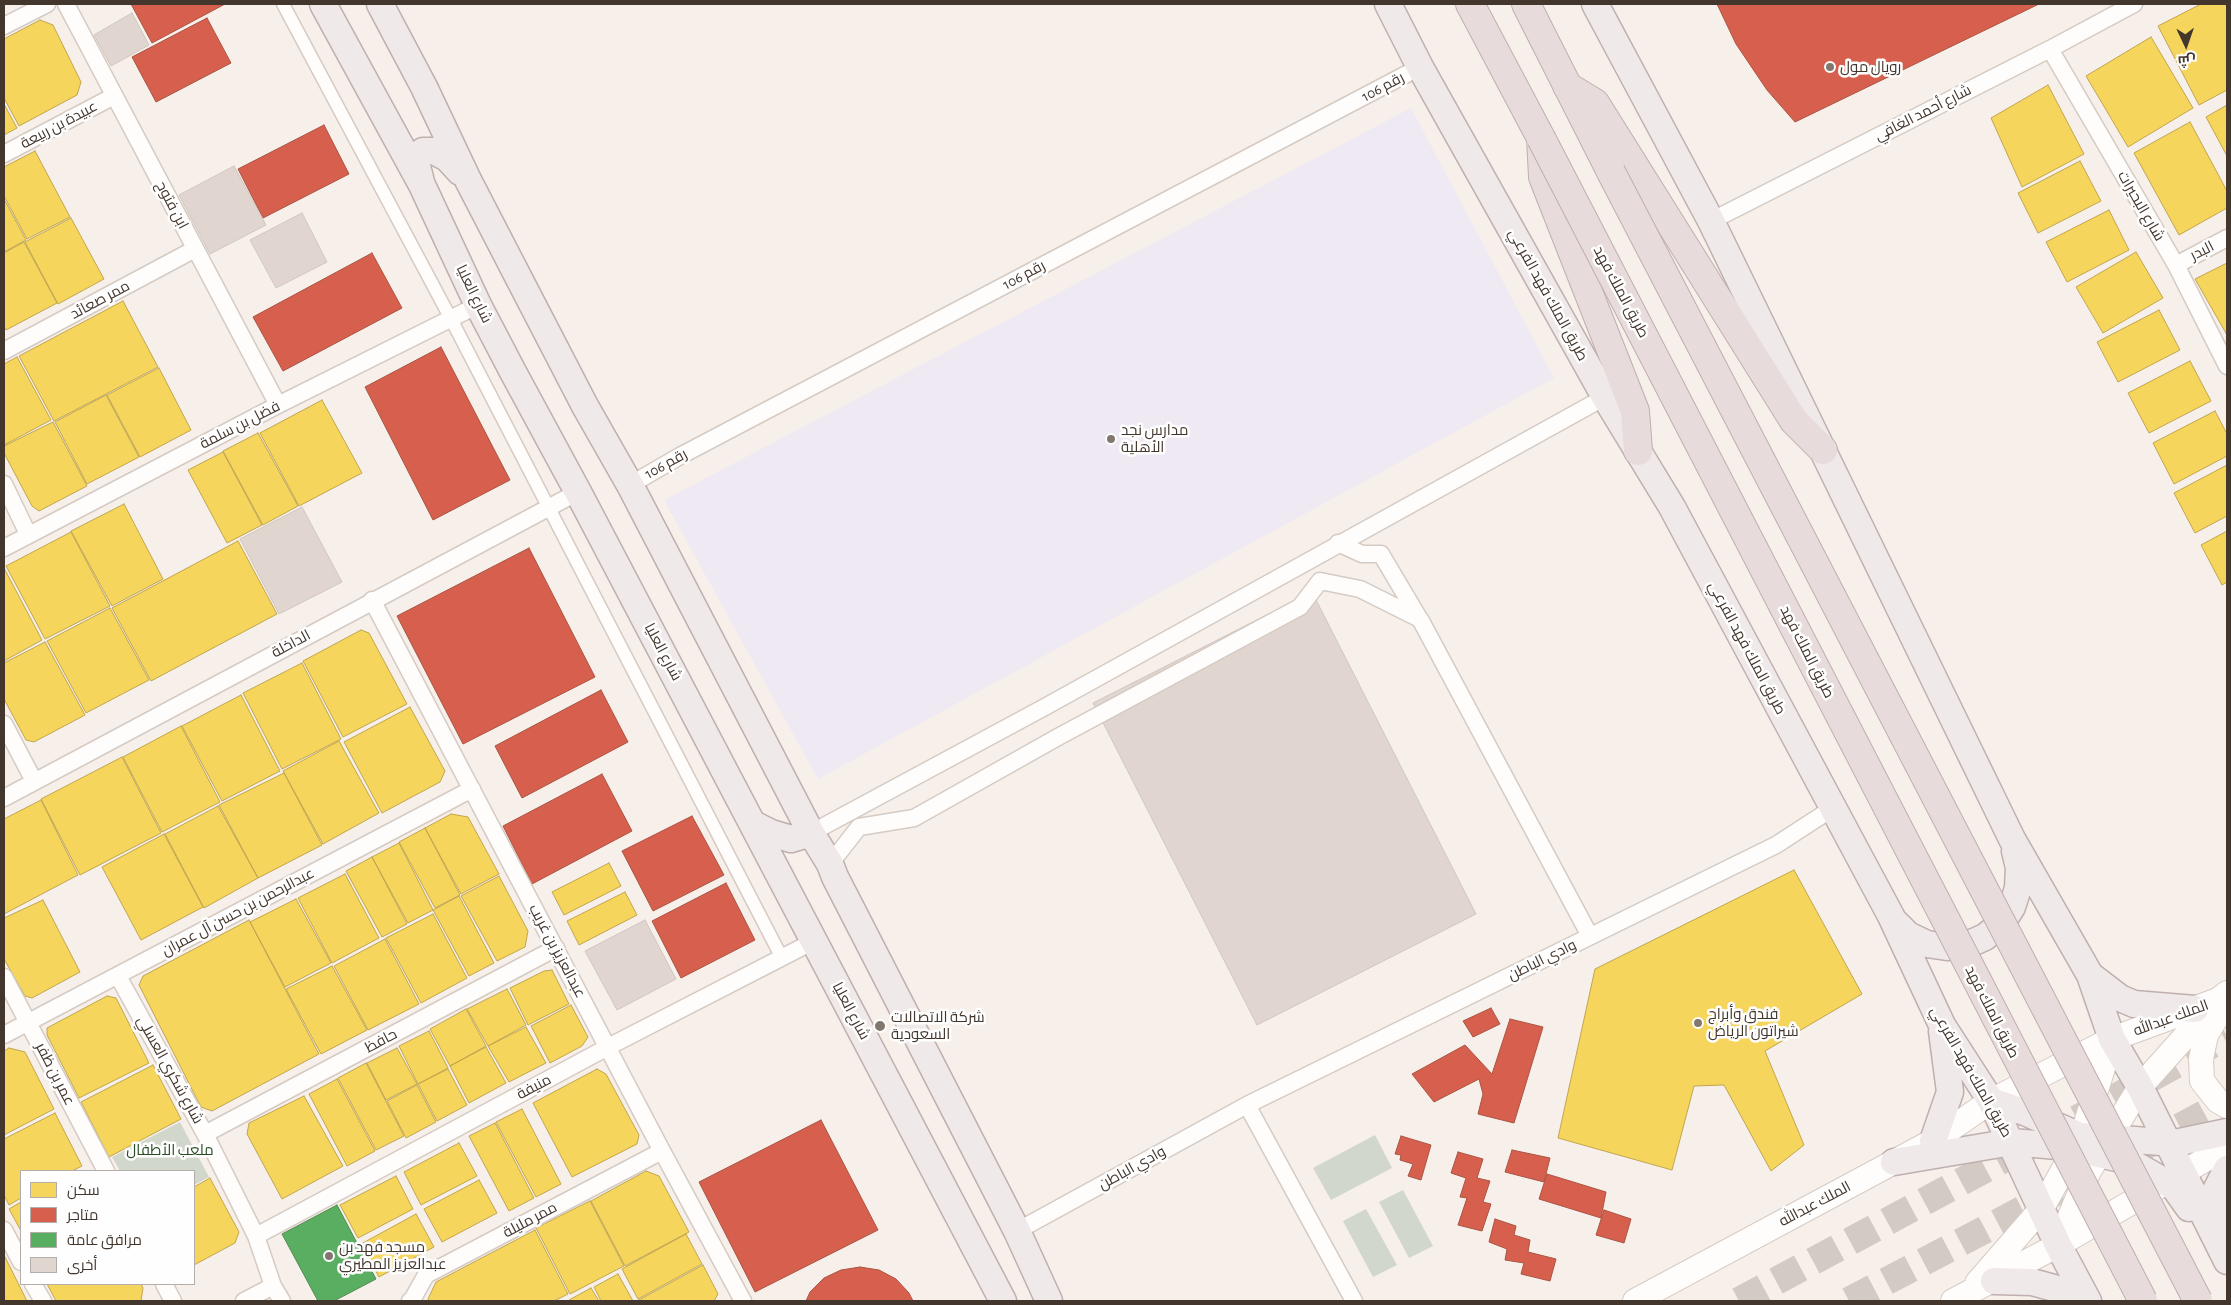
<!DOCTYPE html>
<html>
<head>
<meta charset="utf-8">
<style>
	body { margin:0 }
	#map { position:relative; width:2231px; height:1305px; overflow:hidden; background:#f7efea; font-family:"Alegreya Sans",Cairo,sans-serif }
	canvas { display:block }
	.frame { position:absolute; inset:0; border:5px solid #43362d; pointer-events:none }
	.legend { position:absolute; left:20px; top:1170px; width:175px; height:115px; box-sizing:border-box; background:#fefefe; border:1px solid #b3aeaa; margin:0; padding:6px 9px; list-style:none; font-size:15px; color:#43362d }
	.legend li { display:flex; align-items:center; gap:10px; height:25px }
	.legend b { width:25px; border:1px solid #b3aeaa }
	.north { position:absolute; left:2161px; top:20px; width:50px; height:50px; -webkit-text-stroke:4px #fefefe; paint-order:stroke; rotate:177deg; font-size:14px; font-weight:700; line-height:20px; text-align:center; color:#43362d }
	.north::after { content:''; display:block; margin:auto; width:18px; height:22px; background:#43362d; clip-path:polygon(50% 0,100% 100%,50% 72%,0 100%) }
</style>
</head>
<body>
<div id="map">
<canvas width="2231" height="1305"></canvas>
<div class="frame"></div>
<ul class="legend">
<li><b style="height:14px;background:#f6d55c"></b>سكن</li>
<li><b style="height:14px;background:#d6604d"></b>متاجر</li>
<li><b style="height:14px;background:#5aae61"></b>مرافق عامة</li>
<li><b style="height:14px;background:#e0d6cf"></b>أخرى</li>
</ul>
<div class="north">ش</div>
</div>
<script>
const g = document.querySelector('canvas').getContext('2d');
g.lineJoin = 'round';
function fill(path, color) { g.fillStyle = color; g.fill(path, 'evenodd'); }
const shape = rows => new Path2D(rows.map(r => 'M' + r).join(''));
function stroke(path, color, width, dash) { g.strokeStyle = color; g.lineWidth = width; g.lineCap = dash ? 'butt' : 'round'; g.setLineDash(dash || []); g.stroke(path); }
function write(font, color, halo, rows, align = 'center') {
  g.font = font + ' "Alegreya Sans",Cairo,sans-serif'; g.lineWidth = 5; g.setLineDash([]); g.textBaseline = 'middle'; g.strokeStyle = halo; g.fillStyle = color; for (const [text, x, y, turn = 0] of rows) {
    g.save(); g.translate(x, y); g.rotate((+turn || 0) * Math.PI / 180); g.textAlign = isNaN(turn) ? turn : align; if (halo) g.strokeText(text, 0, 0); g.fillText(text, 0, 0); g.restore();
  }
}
fill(shape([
	[1411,108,1554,378,818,779,664,500]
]), '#efe9f3');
fill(shape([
	[180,1122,209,1177,194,1185,194,1171,120,1171,112,1157],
	[1375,1135,1392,1168,1331,1200,1313,1168],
	[1403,1190,1433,1246,1409,1258,1379,1202],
	[1366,1209,1397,1265,1373,1277,1343,1221]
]), '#d2d7cb');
const homes = shape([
	[2201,4,2225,4,2227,7,2227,90,2199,105,2158,26,2201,4],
	[40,20,53,25,81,82,77,95,19,126,4,98,4,39,40,20],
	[2151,37,2193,108,2128,147,2086,76,2151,37],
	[2048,85,2084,154,2022,187,1991,118,2048,85],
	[4,104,17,128,4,135,4,104],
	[2227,105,2227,156,2206,117,2227,105],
	[2190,122,2227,191,2227,208,2179,235,2134,153,2190,122],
	[35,151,70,217,27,239,4,196,4,167,35,151],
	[2080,161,2101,201,2038,233,2018,193,2080,161],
	[4,199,26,240,4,252,4,199],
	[2109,210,2129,250,2067,282,2046,242,2109,210],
	[71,218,104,279,58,304,25,242,71,218],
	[24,242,57,303,6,330,4,326,4,253,24,242],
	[2136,252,2163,298,2103,333,2076,287,2136,252],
	[2227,263,2227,335,2195,279,2227,263],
	[123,301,158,367,54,421,19,356,123,301],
	[2159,310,2180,350,2118,382,2097,342,2159,310],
	[17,357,51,420,4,445,4,364,17,357],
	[2190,361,2211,401,2149,433,2128,393,2190,361],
	[159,368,191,430,140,457,107,395,159,368],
	[106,395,139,457,87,484,55,422,106,395],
	[322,400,362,473,299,506,260,433,322,400],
	[2215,411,2227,434,2227,456,2174,484,2153,443,2215,411],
	[53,422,87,486,39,511,32,506,4,453,4,446,53,422],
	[258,433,298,506,263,525,223,451,258,433],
	[223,452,262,525,227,543,188,470,223,452],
	[2227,465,2227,516,2195,533,2174,493,2227,465],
	[124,504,163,579,112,606,71,531,124,504],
	[2227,531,2227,582,2222,585,2201,545,2227,531],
	[71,532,110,606,45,639,6,566,71,532],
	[238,541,277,614,151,681,112,608,238,541],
	[4,568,42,640,4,661,4,568],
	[110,608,149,680,86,713,47,641,110,608],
	[361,630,369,633,407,704,343,737,303,661,361,630],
	[45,642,85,715,34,742,26,740,4,699,4,663,45,642],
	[302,663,341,739,282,769,243,693,302,663],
	[241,695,280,771,222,801,182,726,241,695],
	[410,707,445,771,440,782,382,813,344,742,410,707],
	[181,726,220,802,162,832,123,757,181,726],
	[339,741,379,813,323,844,283,771,339,741],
	[122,757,161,833,80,875,41,799,122,757],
	[284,773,322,845,258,878,219,805,284,773],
	[41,800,78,875,4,914,4,819,41,800],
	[218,806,258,878,204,908,165,834,218,806],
	[451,814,468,817,499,874,461,894,425,828,451,814],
	[425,828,460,895,435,908,399,842,425,828],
	[164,834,203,907,141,940,102,867,164,834],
	[399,843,433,910,408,923,372,857,399,843],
	[372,857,407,924,382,937,346,871,372,857],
	[609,863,621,886,564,915,552,892,609,863],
	[1794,870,1862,994,1765,1051,1804,1145,1771,1171,1724,1085,1694,1086,1672,1170,1558,1138,1595,969,1794,870],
	[345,874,379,938,332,963,298,898,345,874],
	[499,876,528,931,525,947,497,961,461,896,499,876],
	[625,892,637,915,579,945,567,921,625,892],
	[459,896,494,963,469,976,433,910,459,896],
	[296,899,331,963,285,987,250,922,296,899],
	[43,900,80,972,32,998,25,996,4,959,4,918,43,900],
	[433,914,467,978,421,1003,386,938,433,914],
	[249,920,319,1054,212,1111,201,1107,139,985,143,976,249,920],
	[385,939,419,1004,368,1030,334,966,385,939],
	[332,966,367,1030,321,1054,286,989,332,966],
	[552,970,569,1004,528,1025,510,988,544,971,552,970],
	[507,989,526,1025,488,1046,467,1009,507,989],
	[107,996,116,998,149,1063,79,1098,47,1035,47,1028,107,996],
	[571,1005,588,1037,582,1046,550,1063,531,1026,571,1005],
	[466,1009,486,1046,450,1066,430,1029,466,1009],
	[526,1027,546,1063,509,1082,488,1046,526,1027],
	[429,1031,448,1068,418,1084,399,1046,429,1031],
	[486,1047,506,1083,469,1103,450,1066,486,1047],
	[9,1048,25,1052,54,1109,4,1135,4,1051,9,1048],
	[397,1048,417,1084,386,1100,367,1063,397,1048],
	[366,1063,404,1136,376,1150,338,1078,366,1063],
	[153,1065,181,1119,109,1157,81,1102,153,1065],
	[448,1069,467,1105,437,1121,418,1084,448,1069],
	[597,1069,606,1074,639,1135,637,1144,572,1177,533,1103,597,1069],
	[337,1079,375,1151,347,1166,309,1094,337,1079],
	[417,1085,436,1122,406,1138,387,1101,417,1085],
	[304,1096,343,1166,282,1199,247,1134,249,1123,304,1096],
	[522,1109,561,1184,536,1197,496,1122,522,1109],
	[55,1113,82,1166,72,1171,21,1171,21,1198,9,1205,4,1195,4,1139,55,1113],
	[495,1123,534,1198,509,1211,469,1136,495,1123],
	[459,1143,477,1176,421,1205,404,1172,459,1143],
	[646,1171,659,1176,689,1232,625,1266,591,1201,646,1171],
	[396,1176,413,1209,358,1238,340,1205,396,1176],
	[210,1178,239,1232,235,1243,194,1265,194,1187,210,1178],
	[479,1180,497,1213,442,1242,424,1209,479,1180],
	[590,1201,624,1266,570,1294,536,1228,590,1201],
	[21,1202,21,1231,9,1209,21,1202],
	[416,1214,434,1247,379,1277,361,1244,416,1214],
	[535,1230,568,1294,554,1301,429,1301,428,1299,436,1282,535,1230],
	[686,1234,702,1264,638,1299,622,1269,686,1234],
	[4,1255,27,1301,4,1301,4,1255],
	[703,1265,718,1294,714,1301,637,1301,703,1265],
	[618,1274,633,1301,601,1301,594,1287,618,1274],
	[47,1284,141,1284,143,1288,141,1301,56,1301,47,1284],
	[591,1288,599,1301,570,1301,569,1300,591,1288]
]);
fill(homes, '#f6d55c');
stroke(homes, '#c0a54e', 1);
const shops = shape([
	[131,4,225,4,152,43,131,4],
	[1717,4,2039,4,1795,122,1767,90,1736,44,1717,4],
	[207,18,231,63,156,102,132,57,207,18],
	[324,125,349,174,263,218,238,169,324,125],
	[372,253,402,308,283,371,253,317,372,253],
	[441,347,510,480,433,520,365,387,441,347],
	[529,548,595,677,463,744,397,616,529,548],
	[601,690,628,742,522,798,495,746,601,690],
	[602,774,632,831,532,884,503,826,602,774],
	[692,816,724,875,653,911,622,851,692,816],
	[726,883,755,940,681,978,652,921,726,883],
	[1491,1008,1500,1024,1473,1037,1463,1021,1491,1008],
	[1510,1019,1543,1027,1514,1123,1478,1114,1483,1094,1479,1079,1434,1102,1412,1074,1465,1045,1492,1074,1510,1019],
	[821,1120,878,1230,755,1292,699,1182,821,1120],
	[1401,1136,1431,1145,1421,1180,1408,1176,1413,1164,1400,1160,1401,1155,1395,1154,1401,1136],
	[1512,1150,1550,1158,1544,1182,1505,1172,1512,1150],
	[1458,1152,1483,1159,1477,1178,1490,1181,1483,1202,1491,1204,1482,1231,1458,1225,1467,1198,1460,1197,1466,1178,1451,1173,1458,1152],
	[1547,1174,1606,1192,1601,1218,1539,1199,1547,1174],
	[1604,1210,1631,1219,1624,1243,1596,1235,1604,1210],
	[1495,1219,1516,1226,1514,1235,1530,1240,1528,1252,1556,1259,1550,1281,1521,1274,1524,1263,1505,1260,1507,1249,1489,1242,1495,1219],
	[860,1267,879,1270,896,1279,909,1293,913,1301,806,1301,810,1292,824,1278,841,1270,860,1267]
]);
fill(shops, '#d6604d');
stroke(shops, '#aa5343', 1);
const public = shape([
	[337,1205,376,1279,334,1301,318,1301,282,1234,337,1205]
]);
fill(public, '#5aae61');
stroke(public, '#538a51', 1);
const building = shape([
	[132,13,149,45,111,66,94,35,132,13],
	[234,166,266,225,210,254,179,195,234,166],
	[302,213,327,262,276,288,250,240,302,213],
	[302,507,342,582,279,614,240,539,302,507],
	[1312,592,1476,914,1257,1025,1093,703,1312,592],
	[645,920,676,979,617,1010,585,951,645,920]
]);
fill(building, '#e0d6cf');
stroke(building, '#d0c6c0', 1);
stroke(shape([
	[2077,1119,2227,1036],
	[2143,1147,2227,1102],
	[1739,1301,2037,1141],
	[1849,1301,2060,1190]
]), '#d3cac4', 28, [28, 14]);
const pedestrian = shape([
	[283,4,451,319,782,958]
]);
const minor = shape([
	[66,4,278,405],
	[4,26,47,4],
	[2050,49,2176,265,2227,366],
	[4,154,114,96],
	[1711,221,2050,49,2134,4],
	[2176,265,2227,238],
	[4,351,195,249],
	[4,484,28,534],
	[630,485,680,456,1420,67],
	[1338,543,1362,554,1381,554,1419,618],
	[4,548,278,405,478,305],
	[372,600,662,1151,743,1301],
	[4,724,34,781],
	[4,798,578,492],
	[811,833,1043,708,1605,397],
	[830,864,859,827,914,818,1058,737,1300,607,1320,581,1360,589,1420,619,1590,936],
	[118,976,205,1134,256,1236,273,1286,282,1301],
	[4,977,106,1171],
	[4,1035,472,789],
	[1247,1105,1354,1301],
	[205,1134,556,948],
	[4,1230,21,1262],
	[1017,1231,1247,1105,1776,845,1833,808],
	[256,1236,608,1047,814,941],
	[33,1284,43,1301],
	[164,1284,173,1301],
	[244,1301,273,1286],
	[410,1301,412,1300,426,1275,662,1151]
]);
const secondary = shape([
	[2221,1010,2206,1035,2201,1059,2202,1081,2218,1101,2227,1106],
	[2058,1245,2089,1171,2140,1087,2215,1003],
	[1977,1283,2042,1208,2082,1136,2112,1039],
	[1635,1301,1933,1141,1991,1101,2112,1039,2218,1000,2227,993],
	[1953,1301,2058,1245,2227,1147]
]);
const primary = shape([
	[323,4,422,185,478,305,513,372,578,492,1003,1301],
	[380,4,424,87,468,180,585,406,630,485,811,833,830,864,835,877,1017,1231,1049,1301],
	[1388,4,1420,67,1605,397,1672,507,1891,916,1942,1025,1991,1101,2058,1245,2088,1301],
	[1595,4,1711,221,2012,839,2090,975,2112,1039,2140,1087,2227,1261],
	[421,182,415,158,423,151,434,151,447,158,460,172],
	[753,824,771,833,791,839,811,833],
	[1896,923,1908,935,1927,944,1947,947,1967,945,1985,937,2001,924,2012,907,2018,888,2019,868,2015,851],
	[2090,975,2120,998,2134,1004,2195,1009],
	[1991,1101,2027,1113,2080,1136,2175,1143,2227,1132],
	[1933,1141,1950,1092,1942,1031],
	[1894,1162,2012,1142,2069,1147,2129,1161,2174,1187,2189,1208],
	[2221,1234,2215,1192,2227,1169],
	[1994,1281,2032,1282,2054,1288,2076,1301]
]);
const motorway = shape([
	[1470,4,1541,138,1543,177,1635,411,1638,451],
	[1526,4,1611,172],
	[1567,86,1595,103,1794,421,1823,450]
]);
stroke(pedestrian, '#d5cbc3', 15);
stroke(minor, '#d5cbc3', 19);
stroke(secondary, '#d5cbc3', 26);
stroke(primary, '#bfafae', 29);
stroke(motorway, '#bfafae', 30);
stroke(pedestrian, '#fefdfc', 12);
stroke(minor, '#fefdfc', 16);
stroke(secondary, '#fefdfc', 24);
stroke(primary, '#f0e9e9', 26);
stroke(motorway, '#e8dbdc', 28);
const motorwayBridge = shape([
	[1541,138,2143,1301],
	[1611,172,2198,1301]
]);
stroke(motorwayBridge, '#bfafae', 30, []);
stroke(motorwayBridge, '#e8dbdc', 28);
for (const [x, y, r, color] of [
	[1830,67,5,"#82776f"],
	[1111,439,5,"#82776f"],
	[1698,1023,5,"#82776f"],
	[880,1026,6,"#82776f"],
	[329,1256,5,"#82776f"]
]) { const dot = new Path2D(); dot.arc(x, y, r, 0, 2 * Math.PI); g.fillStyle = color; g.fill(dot); stroke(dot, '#fefefe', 2); }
write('15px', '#43362d', '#fefefe', [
	["رويال مول",1840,67],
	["مدارس نجد",1121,430],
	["الأهلية",1121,447],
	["فندق وأبراج",1708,1014],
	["شيراتون الرياض",1708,1031],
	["شركة الاتصالات",891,1017],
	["السعودية",891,1034],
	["مسجد فهد بن",339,1247],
	["عبدالعزيز المطيري",339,1264]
], 'left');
write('15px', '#43362d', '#fefefe', [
	["رقم 106",1383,87,-28],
	["شارع أحمد الغافي",1923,113,-27],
	["عبيدة بن ربيعة",59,125,-28],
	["ابن فتوح",172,205,62],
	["شارع البحيرات",2141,206,60],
	["البدر",2202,251,-27],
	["رقم 106",1024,275,-28],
	["طريق الملك فهد",1621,292,62],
	["شارع العليا",474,294,64],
	["طريق الملك فهد الفرعي",1548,295,61],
	["ممر صعائد",100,300,-28],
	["فضل بن سلمة",240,425,-27],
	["رقم 106",666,464,-29],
	["الداخلة",291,644,-28],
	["طريق الملك فهد الفرعي",1747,648,62],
	["شارع العليا",663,652,62],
	["طريق الملك فهد",1807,652,63],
	["عبدالرحمن بن حسن آل عمران",238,912,-28],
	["عبدالعزيز بن غريب",557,951,62],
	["وادي الباطن",1542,960,-26],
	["شارع العليا",851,1011,62],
	["طريق الملك فهد",1992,1012,63],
	["الملك عبدالله",2171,1018,-20],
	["حافظ",381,1041,-28],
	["شارع شكري العسلي",170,1070,61],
	["طريق الملك فهد الفرعي",1971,1072,60],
	["عمر بن ظفر",55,1074,63],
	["منيفة",534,1087,-28],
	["وادي الباطن",1132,1168,-29],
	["الملك عبدالله",1815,1204,-28],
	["ممر مليلة",530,1220,-28]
]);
write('15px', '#294c23', '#fefefe', [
	["ملعب الأطفال",170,1150]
]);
</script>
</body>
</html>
